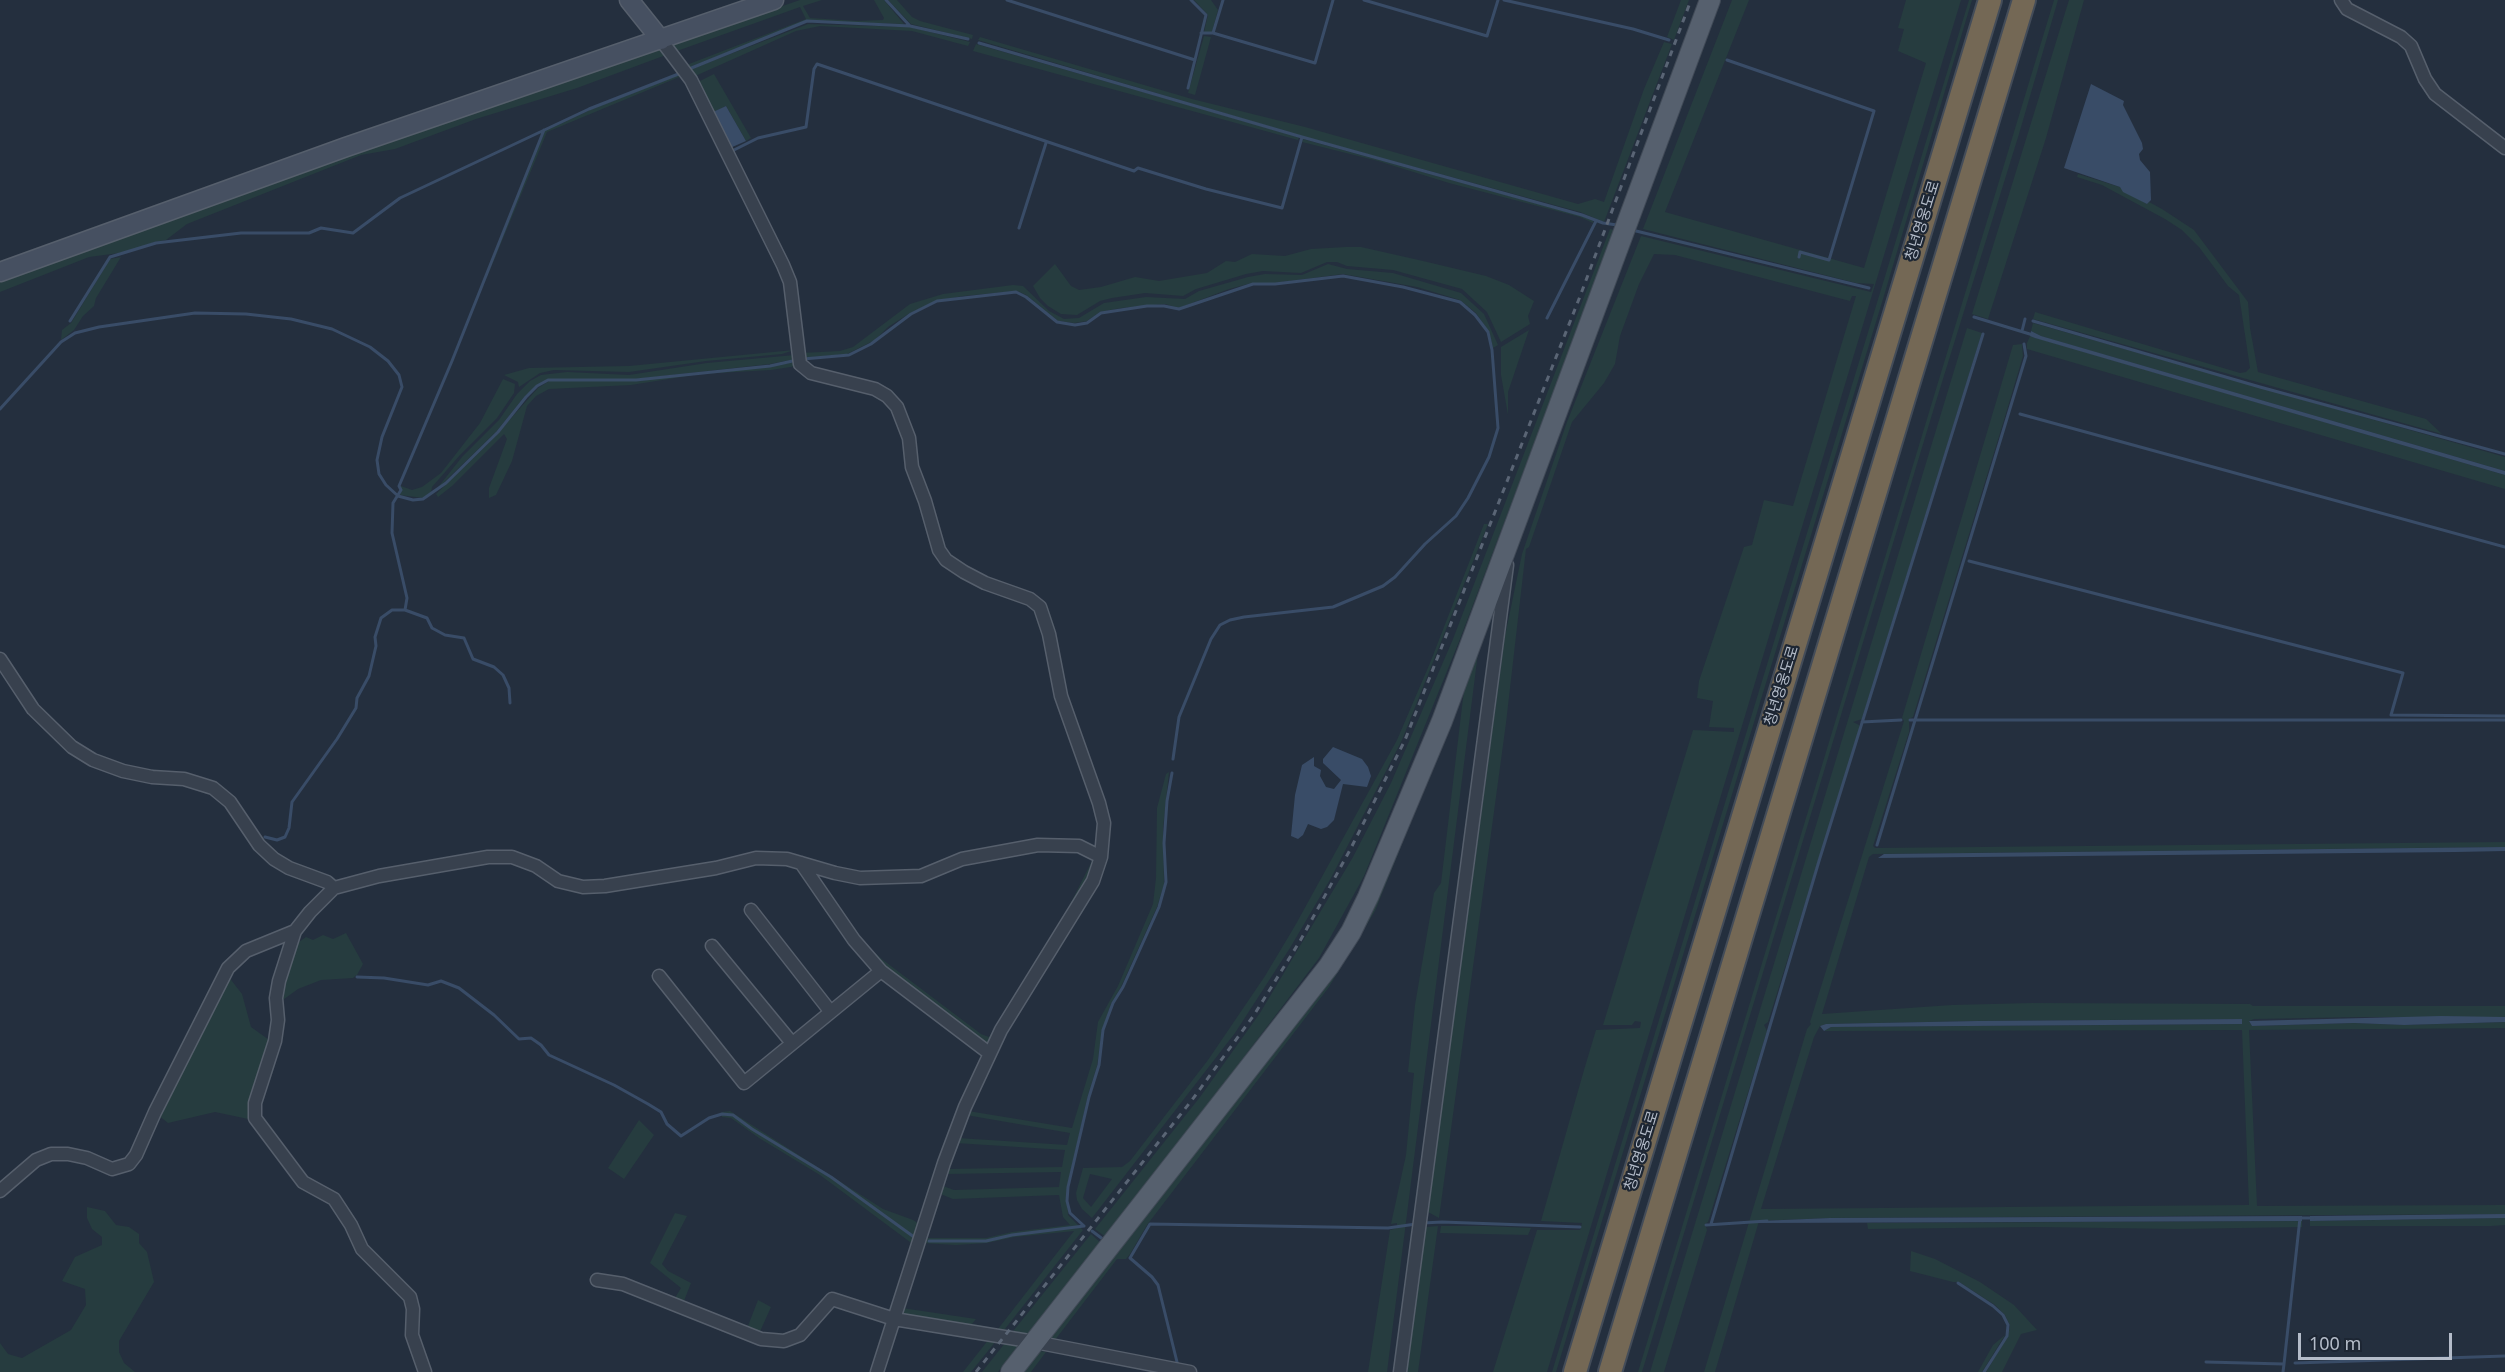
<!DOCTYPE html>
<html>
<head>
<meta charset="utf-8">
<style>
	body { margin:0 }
	#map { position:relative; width:2505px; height:1372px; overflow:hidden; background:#242f3e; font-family:"Noto Sans",sans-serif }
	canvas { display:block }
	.scale { position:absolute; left:2298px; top:1333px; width:154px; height:27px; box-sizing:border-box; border:3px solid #b4bcc9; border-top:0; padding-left:8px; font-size:18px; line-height:21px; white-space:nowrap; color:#b4bcc9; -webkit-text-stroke:4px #1d2633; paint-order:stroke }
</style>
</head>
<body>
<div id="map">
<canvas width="2505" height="1372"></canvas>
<div class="scale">100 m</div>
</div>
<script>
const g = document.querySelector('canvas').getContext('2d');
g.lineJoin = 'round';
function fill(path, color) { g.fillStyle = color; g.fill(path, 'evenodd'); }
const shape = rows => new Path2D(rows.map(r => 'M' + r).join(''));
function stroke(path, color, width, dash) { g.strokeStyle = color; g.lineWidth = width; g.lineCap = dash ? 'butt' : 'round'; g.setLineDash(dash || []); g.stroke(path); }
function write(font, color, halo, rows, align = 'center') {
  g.font = font + ' "Noto Sans","Noto Sans KR",sans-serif'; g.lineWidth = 4.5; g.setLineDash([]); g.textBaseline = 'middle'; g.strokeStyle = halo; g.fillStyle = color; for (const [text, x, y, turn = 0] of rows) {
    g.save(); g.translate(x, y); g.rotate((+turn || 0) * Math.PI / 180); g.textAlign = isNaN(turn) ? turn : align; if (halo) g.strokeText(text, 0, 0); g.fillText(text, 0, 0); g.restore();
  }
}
fill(shape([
	[800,0,822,0,803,6,810,18,857,21,883,20,884,18,874,0,884,0,904,24,807,21,688,68,689,64,806,19,800,7,677,51,674,47,674,43],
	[888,0,897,0,912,17,920,21,973,35,972,39,911,24],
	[1194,0,1211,0,1218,10,1212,32,1204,32,1208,15],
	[1681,0,1689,0,1674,40,1667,37],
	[1732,0,1749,0,1665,212,1864,268,1926,63,1898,51,1904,29,1898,28,1906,0,1961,0,1547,1372,1493,1372,1537,1230,1580,1230,1582,1223,1541,1221,1584,1070,1596,1030,1640,1028,1641,1022,1635,1021,1632,1025,1603,1025,1693,730,1734,732,1734,728,1709,727,1713,701,1697,698,1699,681,1744,547,1752,545,1764,500,1793,506,1856,296,1852,296,1850,301,1675,255,1654,254,1639,284,1620,336,1615,364,1604,383,1572,422,1529,547,1526,549,1506,723,1439,1218,1428,1212,1505,636,1522,554,1567,422,1641,236,1871,292,1874,284,1856,283,1643,229],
	[1969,0,1972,0,1883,299,1556,1372,1552,1372],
	[2054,0,2058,0,2019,134,1934,408,1642,1372,1638,1372],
	[2069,0,2084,0,2046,138,1988,319,1972,314],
	[808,24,910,27,970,42,968,46,912,31,820,26,796,31,693,77,689,70],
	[1204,36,1211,37,1195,95,1188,93],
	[980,37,1192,99,1305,127,1578,204,1595,199,1604,202,1644,89,1664,42,1672,44,1604,222,1580,212,1301,136,978,40],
	[976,44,1299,137,1298,140,973,51],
	[656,49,660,49,666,55,577,88,476,119,395,149,361,155,187,224,166,240,155,242,127,252,89,257,0,292,0,280,91,246,233,198,359,151],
	[683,73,684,75,547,132,483,287,545,131,590,110],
	[714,74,751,138,746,141,726,106,714,112,698,82],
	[1303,139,1582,216,1593,221,1593,223,1580,217,1449,183,1378,161,1302,142],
	[2078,174,2120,187,2147,204,2149,202,2162,209,2194,230,2248,302,2250,328,2258,372,2426,419,2442,434,2033,319,2035,312,2240,373,2246,372,2250,368,2239,295,2228,286,2199,247,2182,230,2165,219,2102,185,2077,177],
	[1610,229,1615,230,1460,639,1364,876,1319,958,1107,1238,1095,1229,1200,1097,1260,1013,1353,857,1391,783,1453,639],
	[1346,247,1361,247,1423,261,1486,276,1509,285,1534,301,1528,316,1530,324,1501,342,1487,312,1462,289,1393,270,1347,266,1337,262,1327,262,1301,273,1263,271,1246,274,1196,289,1183,296,1145,293,1112,298,1100,301,1077,315,1061,314,1048,306,1040,298,1033,286,1055,264,1071,286,1079,290,1101,287,1135,277,1159,281,1207,273,1226,261,1235,262,1252,254,1285,256,1311,249],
	[121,257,96,298,94,306,83,316,74,330,61,340,62,330,71,323,110,259],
	[1328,264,1347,269,1393,273,1461,293,1484,314,1498,345,1493,348,1489,332,1476,313,1460,300,1417,287,1343,274,1275,283,1252,283,1229,289,1179,308,1165,304,1121,308,1100,312,1087,321,1074,323,1058,321,1026,295,1017,291,963,296,937,301,910,313,888,327,875,340,847,354,802,358,801,353,840,351,853,347,910,304,943,294,1013,285,1023,286,1049,311,1064,319,1079,318,1104,303,1146,297,1185,299,1199,291,1248,277,1265,274,1302,275],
	[2033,323,2505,457,2505,471,2040,336,2031,331],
	[1967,328,1982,333,1862,719,1853,722,1859,725,1859,730,1768,1022,1764,1025,1767,1031,1708,1222,1705,1224,1707,1230,1664,1372,1650,1372],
	[1529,330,1508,392,1508,415,1501,375,1501,347],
	[2030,336,2505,475,2505,489,2027,349,2027,343],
	[2022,344,2023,356,2004,420,1913,717,1909,719,1909,732,1873,846,1875,848,2505,842,2505,847,1873,854,1869,857,1822,1014,1952,1005,2032,1003,2250,1004,2253,1006,2505,1006,2505,1017,2361,1017,2254,1019,2249,1021,2252,1026,2354,1023,2404,1025,2505,1022,2505,1028,2249,1030,2257,1206,2505,1205,2505,1214,1830,1218,1759,1221,1715,1372,1704,1372,1807,1029,1811,1024,1810,1022,1904,721,1902,718,2013,345],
	[2242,1019,2241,1024,1831,1027,1824,1031,2242,1030,2249,1205,1761,1209,1814,1037,1820,1026,1826,1024,1977,1021],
	[794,350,782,354,706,361,629,372,554,370,540,373,519,387,518,382,504,375,529,368,629,366],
	[795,355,796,359,770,364,636,379,548,379,525,396,497,431,435,491,462,457,499,420,517,394,530,381,541,375,567,372,629,375,707,363],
	[797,362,797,366,771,370,700,374,631,385,549,389,536,396,527,406,512,461,496,495,489,498,489,488,507,439,504,434,452,486,438,497,436,494,488,444,538,388,549,381,635,381],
	[503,379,515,384,514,393,497,418,460,455,432,487,431,493,423,498,400,495,401,486,412,490,422,487,441,473,480,423],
	[1484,524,1488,524,1402,740,1331,878,1290,948,1235,1033,1092,1218,1082,1209,1077,1200,1076,1193,1083,1168,1122,1167,1130,1161,1208,1060,1265,976,1296,924,1397,740,1430,663],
	[1090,1174,1112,1179,1091,1207,1083,1198],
	[1479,645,1387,1372,1368,1372,1390,1230,1397,1228,1397,1223,1391,1224,1406,1155,1414,1073,1408,1072,1415,1005,1434,893,1441,883,1464,690,1375,911,1329,987,1147,1225,1130,1254,1126,1259,1117,1259,1055,1340,1049,1340,1314,999],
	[1169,772,1163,828,1164,885,1157,907,1121,987,1111,1004,1102,1031,1097,1066,1088,1095,1067,1188,1068,1215,1083,1230,1001,1334,902,1316,902,1308,976,1319,972,1324,998,1329,1074,1231,1014,1237,987,1243,956,1245,921,1243,926,1238,986,1238,1012,1232,1070,1225,1063,1217,1059,1195,953,1199,938,1193,941,1186,943,1186,954,1190,1059,1187,1061,1172,946,1174,947,1169,1062,1167,1065,1150,956,1143,958,1138,1067,1145,1070,1133,966,1115,968,1111,1072,1128,1093,1059,1098,1022,1118,986,1153,904,1156,878,1157,808,1166,774],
	[1093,859,1097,861,1091,880,989,1042,985,1043,893,977,848,929,883,960,981,1034,989,1037,1054,936],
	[346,933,363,964,357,975,353,978,321,980,298,989,280,1002,294,938,299,942,306,937,313,940,323,935,333,939],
	[228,976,242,994,251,1027,272,1042,253,1120,215,1112,168,1123,158,1115],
	[730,1111,883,1209,913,1220,921,1225,914,1245,820,1175,759,1138,731,1118,722,1117,722,1112],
	[639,1120,654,1135,624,1179,608,1168],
	[87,1207,105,1211,116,1225,129,1227,139,1234,139,1243,147,1252,154,1282,119,1341,119,1352,124,1363,135,1372,0,1372,0,1343,8,1354,22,1358,71,1330,86,1305,85,1289,62,1281,75,1257,102,1245,102,1237,92,1229,87,1218],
	[675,1213,687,1216,662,1264,668,1271,691,1283,682,1306,675,1298,681,1288,650,1263],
	[2505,1218,2505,1225,2491,1226,2310,1226,2310,1221],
	[2302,1221,2302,1227,2178,1229,2038,1227,1868,1229,1867,1223],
	[1438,1226,1418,1372,1407,1372,1426,1227],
	[1441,1226,1486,1226,1531,1228,1528,1235,1440,1233],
	[1091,1234,1102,1244,1025,1339,1010,1335],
	[1911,1251,1935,1259,1980,1282,2014,1305,2037,1330,2021,1334,2002,1372,1986,1372,2008,1336,2010,1326,2005,1315,1995,1305,1959,1282,1953,1282,1910,1271],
	[758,1300,771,1307,758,1336,746,1331],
	[2005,1335,1982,1372,1978,1372,1993,1345],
	[989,1339,996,1341,971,1372,963,1372],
	[1005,1343,1018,1346,998,1372,982,1372],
	[1040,1351,1046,1352,1031,1372,1023,1372]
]), '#263c3f');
fill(shape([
	[2091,84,2124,101,2123,105,2142,143,2143,149,2139,154,2140,160,2150,172,2151,200,2147,204,2123,192,2120,187,2064,168],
	[726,106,746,141,730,148,713,112],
	[2031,331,2041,336,2505,471,2505,475,2035,338,2030,336],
	[1333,747,1362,759,1368,767,1371,776,1367,787,1343,784,1334,820,1327,827,1321,829,1308,824,1303,835,1298,839,1291,836,1295,795,1302,765,1314,757,1314,766,1321,770,1320,776,1326,787,1334,789,1341,780,1323,763,1323,759],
	[2505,847,2505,851,2456,852,1878,858,1884,854],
	[2441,1016,2505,1017,2505,1022,2404,1025,2354,1023,2252,1026,2249,1021],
	[2242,1019,2242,1024,1831,1027,1824,1031,1820,1026,1826,1024,1977,1021],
	[2505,1214,2505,1218,2310,1221,2310,1216],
	[2302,1216,2302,1221,1757,1223,1759,1221,1830,1218]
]), '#394c67');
stroke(shape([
	[886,0,910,26,968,39],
	[1007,0,1195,60],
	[1364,0,1487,36,1498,0],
	[1504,0,1633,29,1669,40],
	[1201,33,1213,33,1315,63,1333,0],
	[1213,33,1223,0],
	[979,43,1302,137,1582,215,1603,223,1617,225],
	[1727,60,1874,111,1829,260,1800,252,1799,257],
	[689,69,807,21,910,26],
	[1188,88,1206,15,1191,0],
	[733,153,734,150,758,138,806,127,814,69,817,64,1134,171,1138,168,1206,189,1282,208,1302,137],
	[1019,228,1046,143],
	[1632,230,1869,288],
	[1974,317,2033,335],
	[1547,318,1596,221],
	[70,321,110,257,156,243,241,233,309,233,321,228,353,233,400,198,589,109,681,73],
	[2033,321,2260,387,2505,454],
	[2022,331,2025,319],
	[803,359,849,355,871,344,911,314,937,301,1016,292,1026,297,1057,322,1075,325,1087,323,1101,313,1147,306,1164,306,1179,309,1253,284,1275,284,1343,276,1403,287,1460,302,1475,315,1488,332,1492,350,1498,428,1489,457,1468,498,1456,516,1425,544,1395,577,1383,586,1333,607,1244,617,1230,620,1220,625,1211,639,1179,717,1173,759],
	[0,409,61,342,75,333,99,327,195,313,246,314,291,319,332,329,370,347,388,361,399,375,402,387,382,437,377,460,379,474,386,485,398,496,413,500,423,499,446,483,498,432,526,397,537,386,548,380,636,380,770,366,797,360],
	[2020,414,2505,547],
	[1969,561,2403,673,2391,715,2505,716],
	[405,610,427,618,432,628,445,635,464,638,473,659,494,667,503,675,509,688,510,703],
	[1910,720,2505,720],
	[1862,722,1901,720],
	[265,837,277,840,285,837,289,828,292,802,337,739,356,708,357,698,369,676,376,646,375,637,381,618,392,610,405,610,407,598,392,533,393,503,401,490,399,486,452,361,544,130],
	[1877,845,2026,356,2024,344],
	[357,977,384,978,428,985,441,981,459,988,494,1015,519,1039,531,1038,541,1045,549,1055,614,1085,648,1104,661,1112,667,1124,681,1136,709,1118,722,1114,733,1115,752,1129,831,1177,914,1237],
	[2299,1218,2313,1218],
	[1423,1223,1442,1222,1580,1227],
	[1711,1224,1819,861,1983,334],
	[1706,1225,1767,1221],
	[1084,1226,1070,1213,1067,1201,1068,1187,1089,1097,1099,1065,1103,1030,1113,1003,1123,987,1159,907,1166,882,1164,843,1167,801,1172,773],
	[1092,1231,1104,1240],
	[929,1241,986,1241,1012,1235,1084,1226],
	[1958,1283,1993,1306,2003,1315,2008,1325,2007,1336,1984,1372],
	[2206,1362,2284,1364,2300,1218],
	[2295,1363,2505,1356],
	[1178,1366,1158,1285,1152,1277,1130,1258,1150,1224,1388,1228,1416,1224],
	[2283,1372,2284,1364]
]), '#394c67', 3);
const street = shape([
	[2341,0,2347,9,2401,37,2411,46,2425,79,2435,94,2505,148],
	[661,40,691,80,783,265,790,282,800,364,811,373,875,389,887,396,897,407,909,438,912,467,925,501,939,550,946,560,964,572,985,583,1030,599,1040,607,1049,634,1061,696,1099,803,1104,823,1101,857,1093,881,1001,1030,965,1107,944,1163,877,1372],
	[0,659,33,709,72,747,93,760,123,771,152,777,184,779,213,788,230,802,259,845,274,859,289,868,327,882,334,888],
	[801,863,854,940,881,971,989,1053],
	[751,910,830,1011],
	[295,931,279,981,276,998,278,1020,275,1041,255,1103,255,1118,303,1182,334,1199,351,1225,362,1249,410,1297,413,1309,412,1335,425,1372],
	[712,946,792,1043],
	[659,976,744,1083,881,971],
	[0,1191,36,1160,51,1154,68,1154,87,1158,112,1169,129,1164,136,1155,155,1112,228,968,246,951,295,931,310,912,334,888,379,876,488,857,512,857,536,866,558,881,583,887,605,886,716,868,756,858,787,859,835,873,860,878,921,876,962,859,1038,845,1079,846,1101,857],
	[597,1280,623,1284,761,1339,784,1341,800,1335,832,1299,894,1319,1035,1342,1190,1372],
	[1400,1372,1507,565]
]);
const secondary = shape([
	[629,0,661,40],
	[0,272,346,147,774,0]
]);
const primary = shape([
	[1011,1372,1329,966,1351,932,1368,897,1442,721,1710,0]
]);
const highway = shape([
	[1575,1372,1990,0],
	[1610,1372,2024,0]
]);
stroke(street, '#565f6c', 15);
stroke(secondary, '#565f6c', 21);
stroke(primary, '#414a57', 22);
stroke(highway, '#434c59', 26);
stroke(street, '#38414e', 12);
stroke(secondary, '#465061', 18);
stroke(primary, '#56606e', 20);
stroke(highway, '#746855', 22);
stroke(shape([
	[976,1372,1192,1100,1254,1015,1300,941,1350,850,1405,740,1579,299,1691,0]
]), '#5a6575', 3, [6, 6]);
write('15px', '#b4bcc9', '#1d2633', [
	["청년영웅도로",1923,221,-73],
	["청년영웅도로",1782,686,-73],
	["청년영웅도로",1642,1151,-73]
]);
</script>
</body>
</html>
